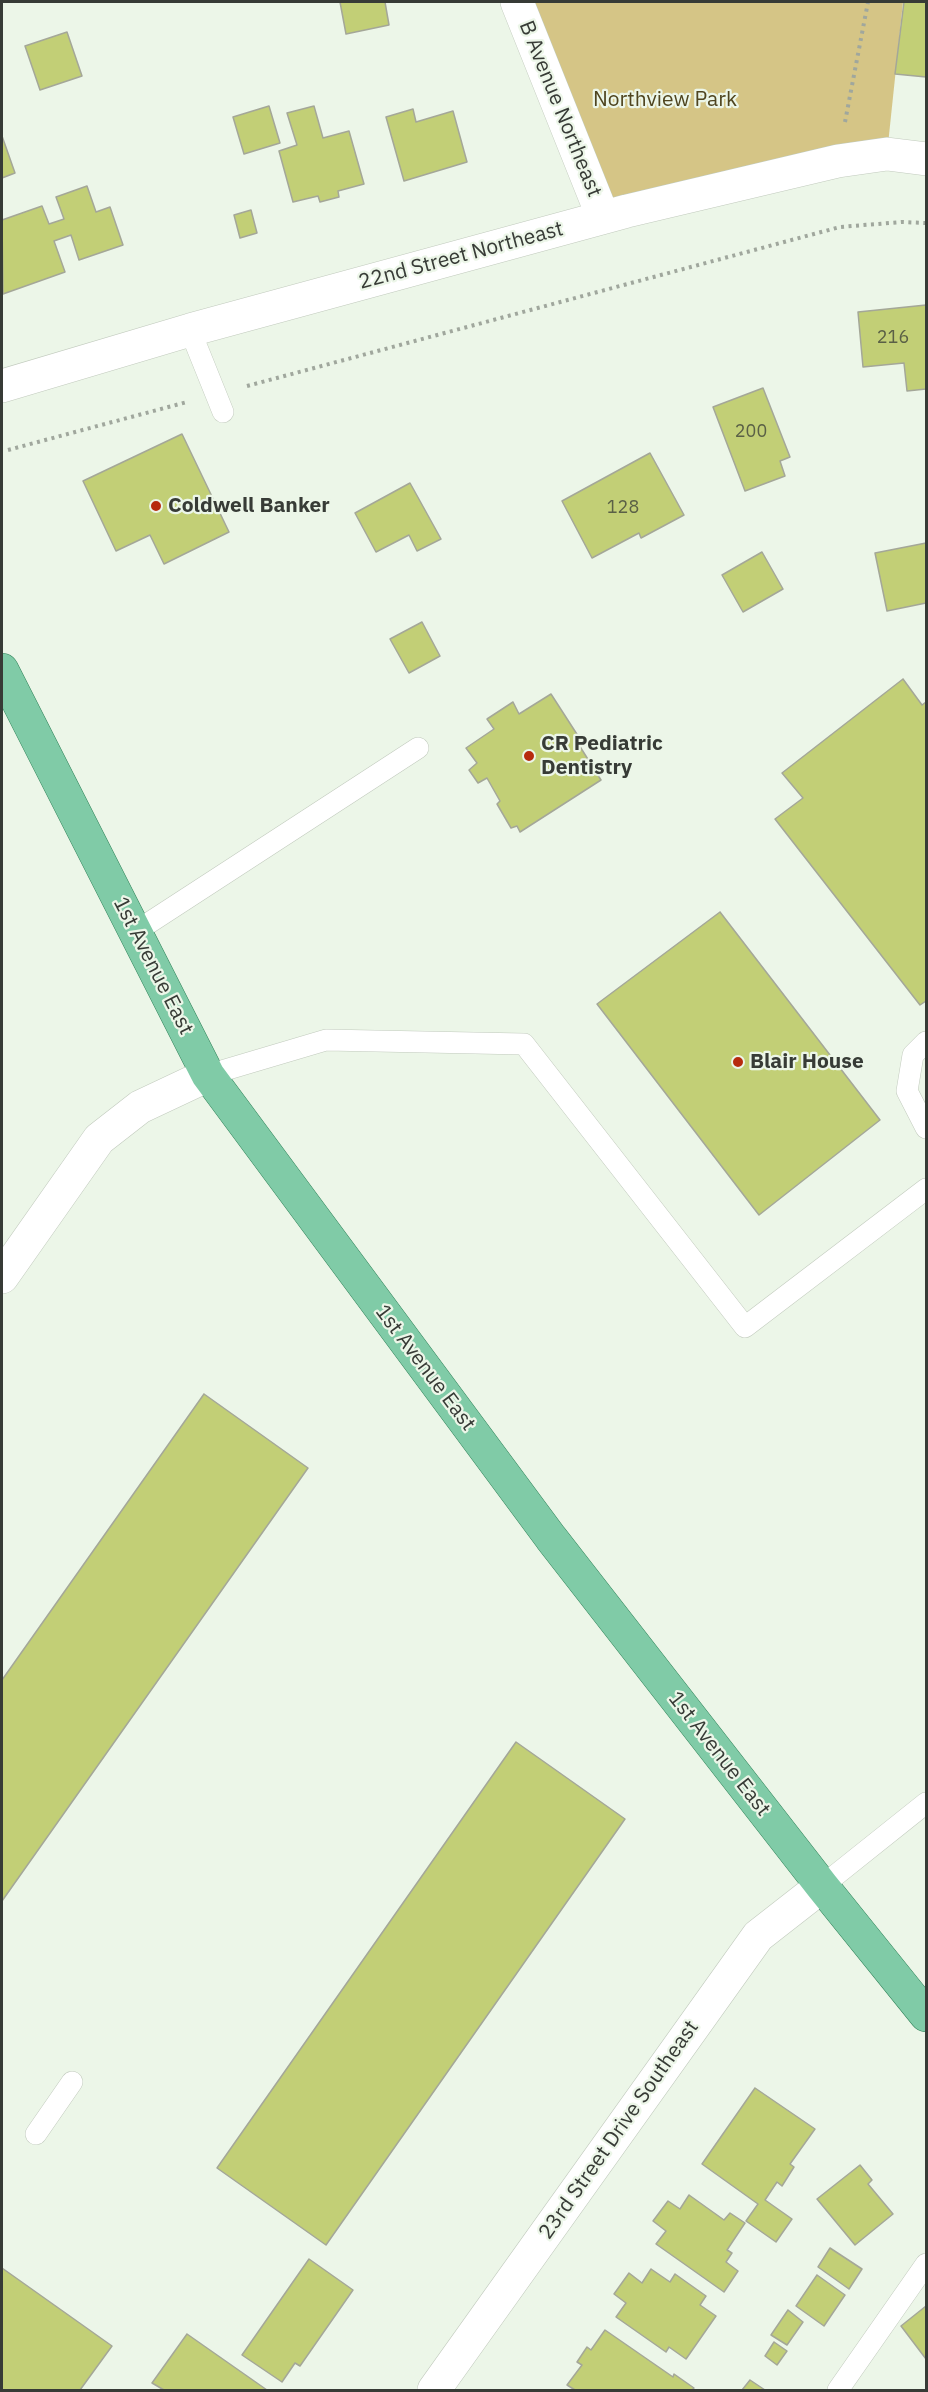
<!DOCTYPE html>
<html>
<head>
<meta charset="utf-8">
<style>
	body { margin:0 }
	#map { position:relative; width:928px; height:2392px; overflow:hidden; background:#ecf6e8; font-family:"IBM Plex Sans",sans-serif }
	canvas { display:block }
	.frame { position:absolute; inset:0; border:3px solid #373b36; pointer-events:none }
</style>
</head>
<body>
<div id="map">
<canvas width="928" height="2392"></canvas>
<div class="frame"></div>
</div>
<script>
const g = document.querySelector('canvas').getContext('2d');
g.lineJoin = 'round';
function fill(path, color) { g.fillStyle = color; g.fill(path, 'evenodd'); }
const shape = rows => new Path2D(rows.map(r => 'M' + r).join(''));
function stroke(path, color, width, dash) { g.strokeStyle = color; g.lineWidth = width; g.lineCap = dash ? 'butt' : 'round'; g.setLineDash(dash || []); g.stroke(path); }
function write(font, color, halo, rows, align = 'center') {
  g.font = font + ' "IBM Plex Sans",sans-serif'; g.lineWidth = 4.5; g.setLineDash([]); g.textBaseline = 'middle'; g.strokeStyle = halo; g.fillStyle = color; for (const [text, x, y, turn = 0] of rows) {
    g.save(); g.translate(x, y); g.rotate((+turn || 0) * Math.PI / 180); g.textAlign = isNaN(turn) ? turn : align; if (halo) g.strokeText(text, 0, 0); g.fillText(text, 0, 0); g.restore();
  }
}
fill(shape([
	[517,2,903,2,887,154,603,217]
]), '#d5c586');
const building = shape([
	[340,2,385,2,389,25,346,34,340,2],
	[904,2,926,2,926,77,895,74,904,2],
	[67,32,82,76,40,90,25,46,67,32],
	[269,106,280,143,244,154,233,117,269,106],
	[314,106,323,138,349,131,364,184,338,191,339,197,320,202,318,196,293,202,279,151,297,145,287,113,314,106],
	[413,109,416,122,453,111,467,162,404,181,386,117,413,109],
	[2,136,15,173,2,178,2,136],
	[87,186,96,212,110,207,123,245,79,260,71,235,54,241,65,272,3,294,2,220,42,206,49,224,64,219,56,197,87,186],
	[251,210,257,233,240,238,234,215,251,210],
	[926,305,926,389,907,391,904,363,863,367,858,312,926,305],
	[763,388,790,457,780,461,785,476,745,491,713,407,763,388],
	[182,434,229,532,164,564,150,535,116,551,83,481,182,434],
	[650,453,684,515,641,538,639,533,592,558,562,501,650,453],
	[410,483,441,539,417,551,409,535,376,552,355,513,410,483],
	[926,543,926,603,887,611,875,553,926,543],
	[762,552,783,589,743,612,722,575,762,552],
	[422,622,440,656,409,673,390,639,422,622],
	[903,679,922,705,926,702,926,1001,920,1005,775,819,803,798,782,773,903,679],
	[551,694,582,742,579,745,601,780,520,832,517,826,511,828,497,804,500,801,487,778,478,783,469,770,477,763,466,748,494,729,487,719,513,702,519,714,551,694],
	[720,912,880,1120,759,1215,597,1004,720,912],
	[204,1394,308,1468,2,1901,2,1680,204,1394],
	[516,1742,625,1819,326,2245,217,2168,516,1742],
	[755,2088,815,2129,790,2164,794,2167,782,2186,777,2182,765,2200,792,2219,776,2242,746,2221,758,2204,702,2164,755,2088],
	[860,2165,872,2180,868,2184,893,2214,855,2245,817,2199,860,2165],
	[689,2195,724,2220,730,2213,745,2223,727,2250,732,2253,726,2262,738,2271,724,2292,656,2244,666,2231,653,2221,668,2201,680,2209,689,2195],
	[830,2248,862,2269,849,2289,818,2267,830,2248],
	[309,2259,353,2290,300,2366,295,2363,282,2382,242,2355,309,2259],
	[2,2268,112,2346,80,2390,2,2390,2,2268],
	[651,2269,670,2282,675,2274,706,2296,700,2305,716,2316,686,2359,669,2347,666,2352,616,2317,626,2303,614,2294,629,2273,642,2283,651,2269],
	[817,2275,845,2295,824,2326,796,2306,817,2275],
	[926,2306,926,2359,901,2326,926,2306],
	[788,2310,803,2322,787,2345,771,2335,788,2310],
	[605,2330,673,2377,674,2374,694,2388,692,2390,575,2390,567,2385,582,2365,577,2362,587,2347,591,2350,605,2330],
	[187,2334,267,2390,164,2390,152,2383,187,2334],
	[774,2342,787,2351,777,2365,765,2356,774,2342],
	[750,2380,765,2390,742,2390,750,2380]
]);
fill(building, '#c2cf76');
stroke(building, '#a4a798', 1.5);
const lane = shape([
	[190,330,223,412],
	[135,932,418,748],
	[926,1042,913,1055,907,1091,926,1128],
	[208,1075,326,1040,524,1044,745,1327,926,1189],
	[822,1886,926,1803],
	[36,2134,72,2082],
	[838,2390,926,2264]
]);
const street = shape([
	[517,2,603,217],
	[2,386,190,330,627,211,838,161,887,154,926,159],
	[2,1277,99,1139,140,1107,208,1075],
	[434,2390,758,1936,822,1886]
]);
const primary = shape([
	[2,670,208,1075,551,1538,822,1886,926,2015]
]);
stroke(lane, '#c1cabd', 22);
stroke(street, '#c1cabd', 34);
stroke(primary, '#308259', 34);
stroke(shape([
	[845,122,868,2],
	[247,386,840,227,902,222,926,223],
	[8,450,187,402]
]), '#a0a79d', 4, [3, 4.5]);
stroke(lane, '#fff', 21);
stroke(street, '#fff', 33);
stroke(primary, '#80cba7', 33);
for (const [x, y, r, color] of [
	[156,506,6,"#b72b0e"],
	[529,756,6,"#b72b0e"],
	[738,1062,6,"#b72b0e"]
]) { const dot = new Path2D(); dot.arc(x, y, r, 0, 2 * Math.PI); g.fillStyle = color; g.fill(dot); stroke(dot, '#ecf6e8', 2); }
write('18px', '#5a6046', null, [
	["216",893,338],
	["200",751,432],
	["128",623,508]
]);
write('21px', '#4f451f', '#ecf6e8', [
	["Northview Park",665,100]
]);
write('21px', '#373b36', '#ecf6e8', [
	["B Avenue Northeast",560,109,68],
	["22nd Street Northeast",461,256,-15],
	["1st Avenue East",153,966,63],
	["1st Avenue East",425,1368,53],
	["1st Avenue East",719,1754,52],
	["23rd Street Drive Southeast",619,2130,-55]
]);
write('bold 21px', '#373b36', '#ecf6e8', [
	["Coldwell Banker",168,506],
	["CR Pediatric",541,744],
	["Dentistry",541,768],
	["Blair House",750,1062]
], 'left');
</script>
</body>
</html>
